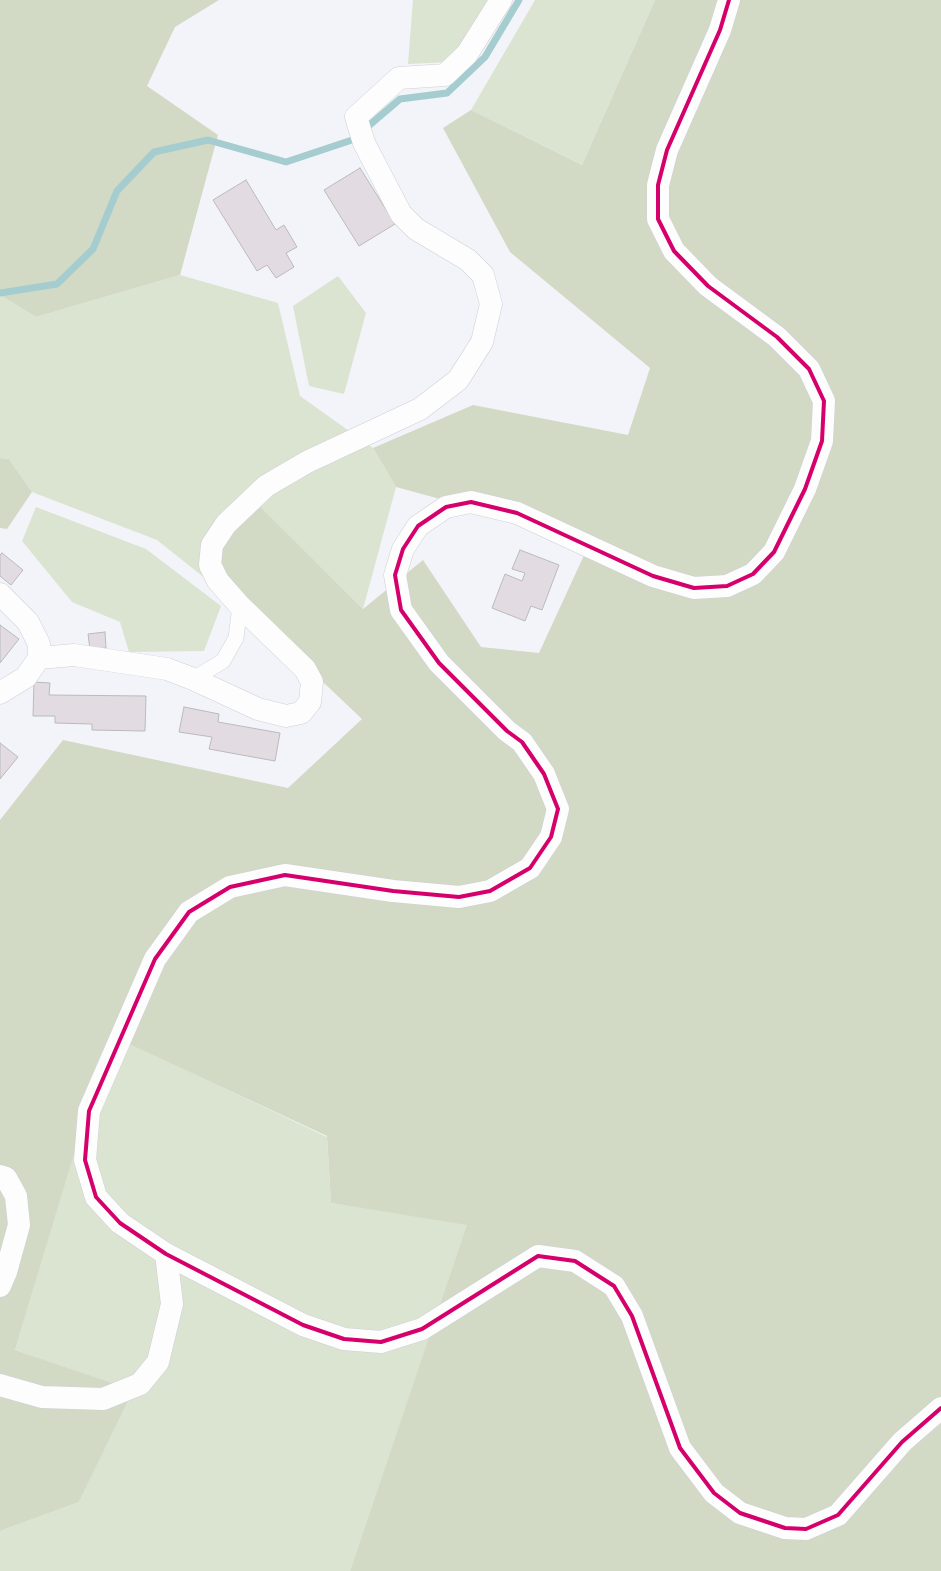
<!DOCTYPE html>
<html>
<head>
<meta charset="utf-8">
<style>
	body { margin:0 }
	canvas { display:block; background:#f2f4f9 }
</style>
</head>
<body>
<canvas width="941" height="1571"></canvas>
<script>
const g = document.querySelector('canvas').getContext('2d');
g.lineJoin = 'round';
function fill(path, color) { g.fillStyle = color; g.fill(path, 'evenodd'); }
const shape = rows => new Path2D(rows.map(r => 'M' + r).join(''));
function stroke(path, color, width, dash) { g.strokeStyle = color; g.lineWidth = width; g.lineCap = dash ? 'butt' : 'round'; g.setLineDash(dash || []); g.stroke(path); }
fill(shape([
	[413,0,493,0,451,62,408,64],
	[535,0,655,0,582,165,471,110],
	[180,275,278,303,300,396,373,448,396,487,363,609,254,502,240,606,157,540,32,492,9,459,0,458,0,295,36,317],
	[338,276,366,313,344,394,309,386,293,306],
	[36,507,146,549,221,606,204,651,129,652,120,622,72,602,22,541],
	[110,1034,327,1137,331,1203,468,1224,350,1571,0,1571,0,1531,79,1502,132,1390,15,1350]
]), '#dbe4d1');
fill(shape([
	[0,0,219,0,175,27,147,86,218,135,180,275,36,317,0,295],
	[655,0,941,0,941,1571,350,1571,467,1225,331,1203,327,1136,110,1035,15,1350,133,1390,79,1502,0,1531,0,820,63,740,288,788,362,719,233,597,217,551,254,501,363,609,423,560,481,647,539,653,591,540,396,487,373,448,473,405,628,435,650,368,510,252,443,128,471,110,582,165],
	[0,458,9,459,32,492,7,529,0,528]
]), '#d2dac5');
stroke(shape([
	[0,293,57,284,93,249,117,191,154,152,208,140,286,162,352,140,400,99,447,93,485,57,519,0]
]), '#a5cdcf', 7);
const building = shape([
	[360,168,395,224,359,246,324,190,360,168],
	[246,180,276,230,284,225,297,247,286,253,294,267,276,278,267,265,257,271,213,200,246,180],
	[520,550,559,565,542,610,531,606,525,621,492,608,505,574,522,581,525,573,512,569,520,550],
	[2,553,23,570,11,585,0,576,0,555,2,553],
	[0,625,19,639,0,663,0,625],
	[105,632,106,648,90,650,88,634,105,632],
	[34,682,50,683,49,695,146,696,145,731,92,730,92,724,55,723,55,716,33,716,34,682],
	[184,707,219,714,218,722,280,733,275,761,209,749,212,737,179,732,184,707],
	[0,743,18,757,0,779,0,743]
]);
fill(building, '#e2dce2');
stroke(building, '#bababc', 1);
const service = shape([
	[193,679,223,661,236,638,240,606]
]);
const minor = shape([
	[729,0,720,30,667,150,658,185,658,219,674,251,708,286,777,337,809,369,824,401,822,441,805,489,774,552,753,574,727,586,694,588,653,576,517,513,471,502,446,507,418,526,403,549,395,575,401,610,439,663,507,731,522,742,544,774,558,809,551,837,530,868,490,891,459,897,393,891,285,875,230,887,189,912,155,959,89,1111,85,1160,96,1197,120,1223,166,1254,303,1325,344,1339,381,1342,422,1329,538,1256,575,1261,614,1286,632,1316,680,1448,714,1493,740,1513,785,1528,806,1529,838,1515,902,1442,941,1408],
	[0,594,28,622,39,644,39,658,26,677,0,693],
	[39,658,74,655,167,669,193,679,258,709,286,716,301,713,310,702,312,682,305,669,240,606,218,581,210,565,212,545,226,524,266,486,307,462,420,409,458,380,482,342,491,304,483,275,468,260,416,229,401,214,364,143,356,117,399,78,445,75,467,54,501,0],
	[0,1176,6,1178,16,1196,19,1225,6,1272,0,1286],
	[0,1385,42,1397,103,1399,140,1384,158,1362,172,1304,166,1254]
]);
stroke(service, '#cfd0d4', 16);
stroke(minor, '#cfd0d4', 23);
stroke(service, '#fdfdfe', 15);
stroke(minor, '#fdfdfe', 22);
stroke(shape([
	[729,0,720,30,667,150,658,185,658,219,674,251,708,286,777,337,809,369,824,401,822,441,805,489,774,552,753,574,727,586,694,588,653,576,517,513,471,502,446,507,418,526,403,549,395,575,401,610,439,663,507,731,522,742,544,774,558,809,551,837,530,868,490,891,459,897,393,891,285,875,230,887,189,912,155,959,89,1111,85,1160,96,1197,120,1223,166,1254,303,1325,344,1339,381,1342,422,1329,538,1256,575,1261,614,1286,632,1316,680,1448,714,1493,740,1513,785,1528,806,1529,838,1515,902,1442,941,1408]
]), '#d6006c', 4);
</script>
</body>
</html>
